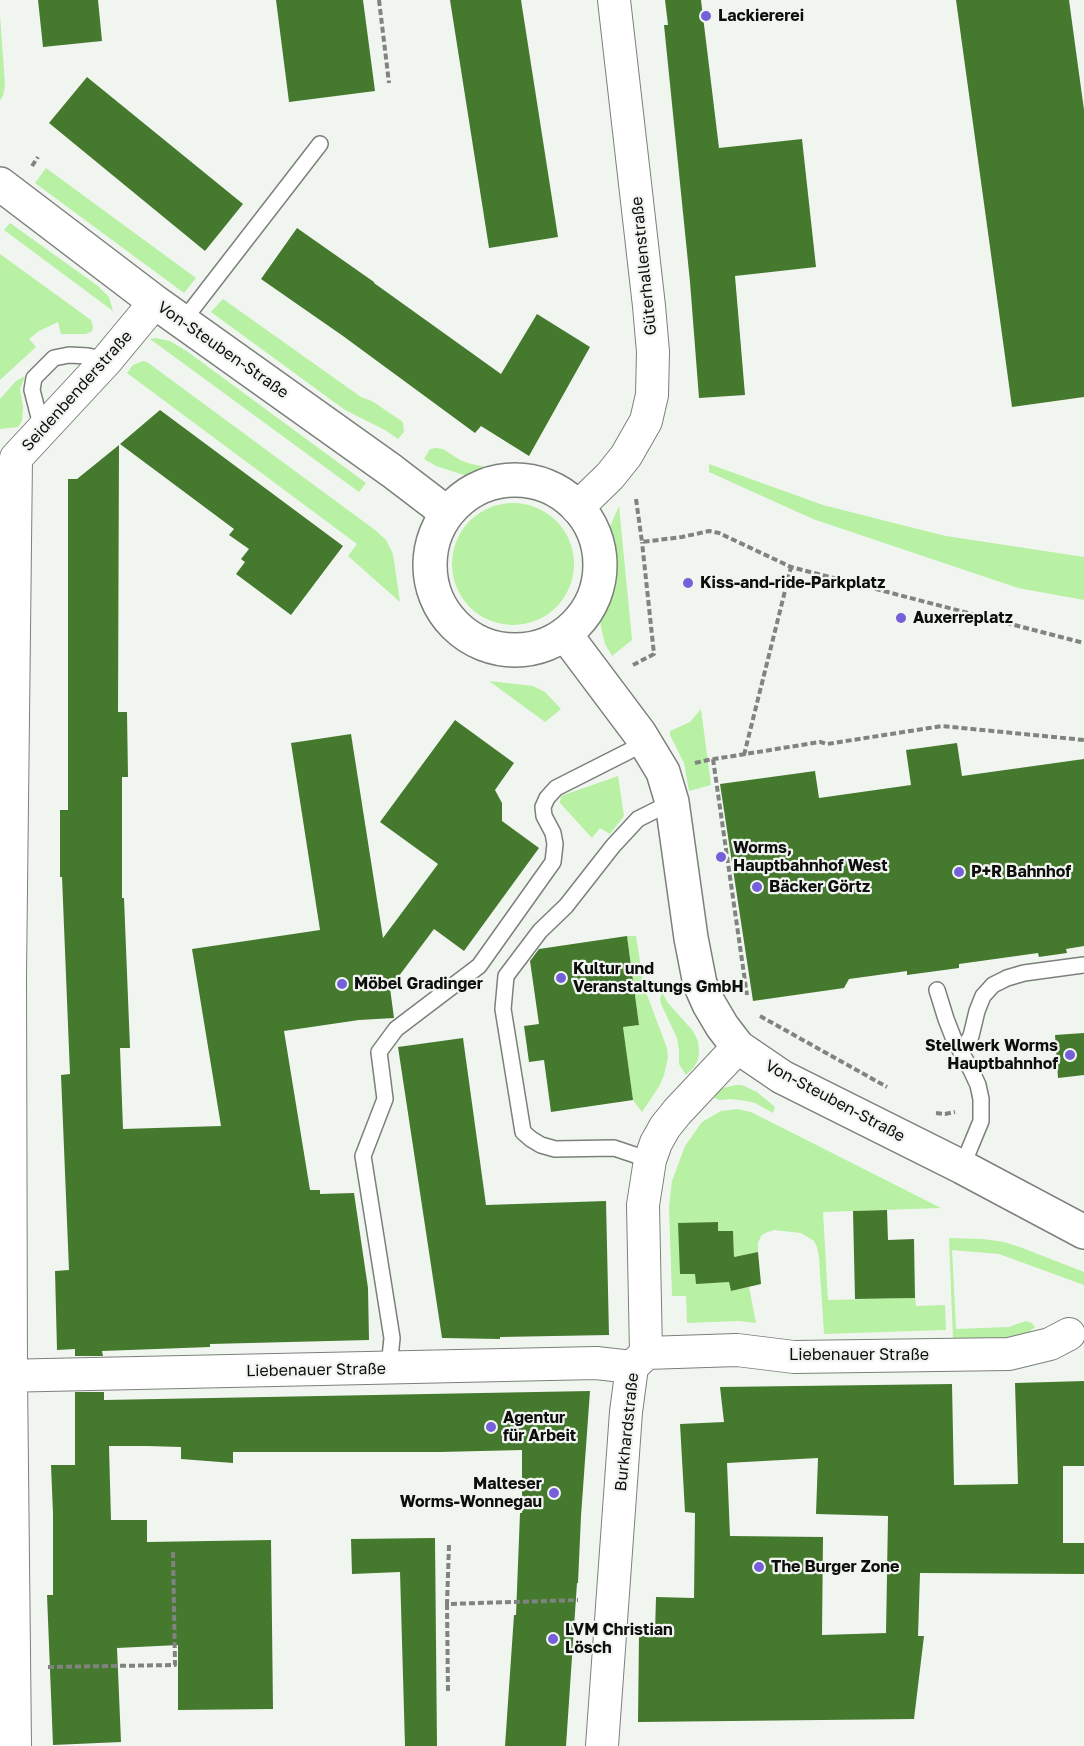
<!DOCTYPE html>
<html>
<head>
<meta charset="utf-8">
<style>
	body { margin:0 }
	canvas { display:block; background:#f1f5f0 }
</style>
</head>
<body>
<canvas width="1084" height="1746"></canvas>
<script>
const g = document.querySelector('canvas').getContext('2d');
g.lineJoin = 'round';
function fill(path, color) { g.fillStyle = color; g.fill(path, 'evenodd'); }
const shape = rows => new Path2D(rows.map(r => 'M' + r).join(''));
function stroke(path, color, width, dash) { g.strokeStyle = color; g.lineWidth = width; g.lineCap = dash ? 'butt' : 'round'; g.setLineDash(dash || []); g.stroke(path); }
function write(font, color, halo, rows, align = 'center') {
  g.font = font + ' "Golos Text",sans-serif'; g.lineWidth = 4.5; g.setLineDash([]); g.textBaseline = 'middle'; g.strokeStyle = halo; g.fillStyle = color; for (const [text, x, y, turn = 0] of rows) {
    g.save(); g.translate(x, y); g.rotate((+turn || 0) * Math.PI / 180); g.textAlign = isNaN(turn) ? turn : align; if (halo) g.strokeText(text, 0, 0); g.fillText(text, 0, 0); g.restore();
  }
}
fill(shape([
	[0,15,5,85,3,96,0,100],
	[46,168,196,278,184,293,35,183],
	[10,223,98,286,109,297,113,311,4,230],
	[0,254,91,320,93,327,92,331,86,334,61,334,58,322,39,331,29,339,36,347,0,380],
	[223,299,361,397,372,401,403,422,404,432,398,439,385,430,345,410,211,312],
	[156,338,170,341,188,352,366,483,359,492,150,339],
	[143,361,147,362,375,530,386,540,393,554,400,602,348,556,357,544,127,373,133,365],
	[25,376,20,389,23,407,22,421,18,427,0,429,0,399,16,381],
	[435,448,443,449,460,460,471,464,487,467,487,472,464,475,436,466,424,459,430,449],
	[709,464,823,505,890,522,946,536,1084,557,1084,600,1018,588,813,519,709,472],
	'452 564a61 61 0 1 1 122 0a61 61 0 1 1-122 0Z',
	[619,506,632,640,612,656,605,644,601,627,600,618,609,570,608,549,609,529],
	[489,681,533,686,545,692,561,709,545,722],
	[701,709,711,785,689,791,684,763,670,735,670,731,690,722],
	[618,776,624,816,610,834,600,828,592,838,560,803,561,796],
	[627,936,636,936,644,987,667,1048,668,1058,664,1075,660,1085,642,1112,633,1100,623,1027,639,1025],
	[662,992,668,1003,693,1031,698,1041,699,1051,698,1060,694,1067,686,1075,679,1064,679,1050,677,1038,661,1004,660,999],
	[736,1085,742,1085,757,1092,775,1107,773,1113,755,1103,746,1101,731,1099,720,1100,712,1097,723,1088],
	[737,1109,751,1112,941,1208,823,1212,828,1300,915,1298,916,1306,945,1305,946,1330,824,1334,819,1257,817,1247,814,1241,801,1233,774,1230,765,1233,761,1236,758,1243,758,1252,734,1257,733,1231,718,1231,717,1222,678,1224,695,1274,696,1283,729,1282,731,1291,749,1287,756,1323,739,1321,687,1323,686,1296,672,1296,669,1206,672,1181,685,1146,702,1122,721,1111],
	[949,1238,983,1239,1004,1242,1020,1247,1084,1272,1084,1285,999,1254,952,1250,956,1329,1009,1327,1026,1321,1032,1323,1035,1327,1024,1336,1016,1338,953,1340]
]), '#b8f0a4');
fill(shape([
	[38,0,98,0,102,41,43,47],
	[276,0,363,0,375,91,289,102],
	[450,0,521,0,558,237,489,248],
	[665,0,701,0,719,148,802,139,816,267,735,276,745,395,699,398,690,282,664,25,668,25],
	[956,0,1069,0,1084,110,1084,397,1012,407],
	[87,77,243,204,205,251,49,123],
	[297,228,374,282,374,283,501,374,537,314,590,347,529,456,481,426,475,433,343,336,261,279],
	[160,410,343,546,291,615,236,574,245,562,241,559,249,549,229,535,234,529,120,444],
	[119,445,118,712,127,712,128,777,122,777,122,898,124,898,130,1048,120,1048,123,1129,221,1126,192,949,320,930,291,743,351,734,383,938,438,864,380,822,455,720,514,763,495,790,502,803,502,821,539,848,464,951,434,929,390,988,394,1018,359,1020,284,1031,310,1190,320,1190,320,1194,354,1193,368,1288,369,1340,210,1344,210,1347,102,1351,103,1356,75,1356,75,1349,57,1350,55,1271,69,1270,61,1075,70,1074,62,877,60,877,60,810,68,810,68,479,77,479],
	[957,743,962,776,1084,759,1084,946,1066,949,1067,953,1039,957,1038,953,959,964,959,968,907,975,907,971,849,979,844,988,753,1001,720,784,815,771,819,798,911,785,906,750],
	[627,936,639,1025,623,1027,633,1100,551,1112,544,1060,529,1062,524,1026,539,1024,530,961,539,949],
	[1084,1033,1084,1075,1058,1078,1055,1035],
	[463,1038,486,1205,606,1201,609,1335,500,1337,500,1339,442,1338,398,1047],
	[887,1210,888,1240,914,1239,915,1298,855,1299,853,1211],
	[718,1222,718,1231,733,1231,734,1257,758,1252,761,1284,731,1291,729,1282,696,1284,695,1274,680,1274,678,1223],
	[1084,1381,1084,1466,1063,1466,1063,1543,1084,1543,1084,1574,920,1573,918,1636,924,1636,914,1719,638,1722,639,1634,655,1633,656,1597,694,1598,695,1513,685,1512,680,1424,724,1422,720,1387,952,1384,954,1485,1018,1484,1015,1383],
	[818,1458,816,1514,888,1516,886,1633,822,1635,823,1537,730,1536,727,1463],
	[590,1391,581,1516,578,1583,577,1583,566,1746,505,1746,514,1615,516,1615,520,1513,522,1513,522,1450,440,1452,233,1452,233,1463,181,1459,181,1447,147,1446,109,1446,111,1520,147,1520,147,1542,271,1540,273,1709,178,1710,178,1645,117,1648,121,1742,53,1745,47,1595,53,1595,53,1514,51,1465,75,1465,75,1392,104,1392,104,1400],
	[435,1538,437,1746,405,1746,400,1572,352,1574,351,1539]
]), '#457a2e');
const service = shape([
	[183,321,320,144],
	[42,429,32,390,34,378,54,358,69,355,88,356,107,360],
	[937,990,946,1019,953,1037,972,1072,978,1085,981,1099,981,1121,962,1167],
	[961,1053,971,1036,977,1011,983,996,993,985,1007,978,1024,973,1084,965],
	[650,1160,614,1148,555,1149,541,1145,531,1139,523,1132,503,1009,506,976,540,931,566,906,613,846,638,819,672,802],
	[389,1368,392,1338,363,1156,385,1099,379,1052,396,1029,479,966,553,862,555,844,553,833,544,816,543,807,547,798,556,788,645,743]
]);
const minor = shape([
	[577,508,610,476,626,456,646,421,652,395,653,352,649,306,614,0],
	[646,1353,737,1350,794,1357,1009,1354,1050,1344,1069,1334],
	[0,1376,596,1363,632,1367],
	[15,1746,11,1376,10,975,16,458,107,360,155,302],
	[602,1746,626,1412,632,1367,646,1353,643,1205,650,1160,656,1143,665,1127,677,1112,738,1047]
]);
const tertiary = shape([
	[0,184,155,302,392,471,447,513],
	'430 565a85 85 0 1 1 170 0a85 85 0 1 1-170 0Z',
	[565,634,640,734,663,772,672,802,691,938,700,984,709,1004,722,1026,738,1047,782,1077,962,1167,1084,1232]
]);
stroke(service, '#7c807b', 18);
stroke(minor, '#7c807b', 34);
stroke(tertiary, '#7c807b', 36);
stroke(shape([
	[379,0,389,83],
	[32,166,38,157],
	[636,499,642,542,682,537,709,531,719,533,791,567,1084,643],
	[633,665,654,654,642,542],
	[744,755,791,567],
	[713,759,747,995],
	[695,763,708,760,820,742,827,744,942,726,1084,740],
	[760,1016,887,1087],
	[936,1113,945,1114,955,1112],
	[449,1545,447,1604,578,1600],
	[447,1604,448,1693],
	[48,1667,175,1665,173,1549]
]), '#818380', 4, [6, 3]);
stroke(service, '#fff', 15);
stroke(minor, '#fff', 32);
stroke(tertiary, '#fff', 33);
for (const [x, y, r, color] of [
	[706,16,6,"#7560da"],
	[688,583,6,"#7560da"],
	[901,618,6,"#7560da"],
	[721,857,6,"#7560da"],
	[959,872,6,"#7560da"],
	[757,887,6,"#7560da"],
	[561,978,6,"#7560da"],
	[342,984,6,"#7560da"],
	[1070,1055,6,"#7560da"],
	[491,1427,6,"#7560da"],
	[554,1493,6,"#7560da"],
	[759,1567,6,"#7560da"],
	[553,1639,6,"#7560da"]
]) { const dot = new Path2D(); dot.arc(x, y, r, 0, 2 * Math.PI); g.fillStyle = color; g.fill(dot); stroke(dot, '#f1f5f0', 2); }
write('bold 16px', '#0e0f0d', '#f1f5f0', [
	["Lackiererei",718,16],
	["Kiss-and-ride-Parkplatz",700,583],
	["Auxerreplatz",913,618],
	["Worms,",733,848],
	["Hauptbahnhof West",733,866],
	["P+R Bahnhof",971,872],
	["Bäcker Görtz",769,887],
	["Kultur und",573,969],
	["Veranstaltungs GmbH",573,987],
	["Möbel Gradinger",354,984],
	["Stellwerk Worms",1058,1046,"right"],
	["Hauptbahnhof",1058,1064,"right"],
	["Agentur",503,1418],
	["für Arbeit",503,1436],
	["Malteser",542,1484,"right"],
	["Worms-Wonnegau",542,1502,"right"],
	["The Burger Zone",771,1567],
	["LVM Christian",565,1630],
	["Lösch",565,1648]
], 'left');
write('16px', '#0e0f0d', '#f1f5f0', [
	["Güterhallenstraße",644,266,-96],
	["Von-Steuben-Straße",223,350,35],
	["Seidenbenderstraße",77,391,-48],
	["Von-Steuben-Straße",835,1101,28],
	["Liebenauer Straße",859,1355],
	["Liebenauer Straße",316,1370,-1],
	["Burkhardstraße",627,1432,-84]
]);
</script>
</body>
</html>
